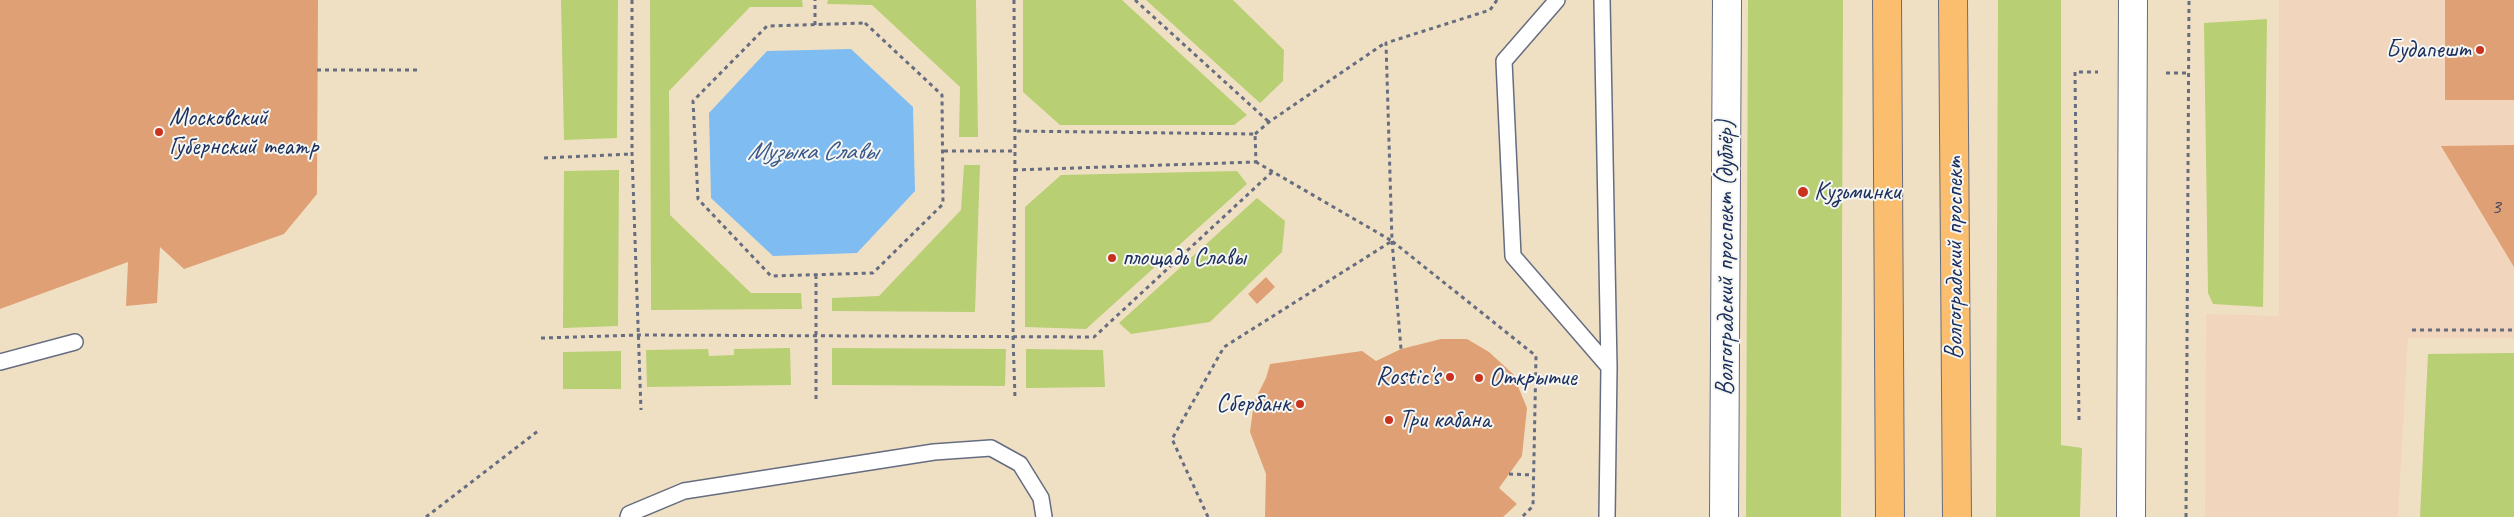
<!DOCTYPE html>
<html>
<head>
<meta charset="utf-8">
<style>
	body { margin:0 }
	canvas { display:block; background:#f0e0c3 }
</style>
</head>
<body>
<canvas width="2514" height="517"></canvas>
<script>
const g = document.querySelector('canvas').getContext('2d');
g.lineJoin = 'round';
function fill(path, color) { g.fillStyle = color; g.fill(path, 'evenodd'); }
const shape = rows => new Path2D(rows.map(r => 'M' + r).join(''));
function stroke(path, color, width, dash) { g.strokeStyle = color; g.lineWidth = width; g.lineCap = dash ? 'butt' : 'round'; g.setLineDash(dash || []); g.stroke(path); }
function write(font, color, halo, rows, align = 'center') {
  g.font = font + ' Caveat,sans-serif'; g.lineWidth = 4; g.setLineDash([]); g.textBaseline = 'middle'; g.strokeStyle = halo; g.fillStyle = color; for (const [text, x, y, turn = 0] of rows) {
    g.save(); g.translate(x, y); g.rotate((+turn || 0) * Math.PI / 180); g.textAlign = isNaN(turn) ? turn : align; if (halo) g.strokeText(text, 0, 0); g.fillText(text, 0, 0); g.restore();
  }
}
fill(shape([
	[2279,0,2514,0,2514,338,2408,338,2398,517,2205,517,2206,314,2279,316]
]), '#f1d5bd');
fill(shape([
	[561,0,618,0,617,138,564,140],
	[650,0,802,0,803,7,750,7,669,91,670,215,751,293,801,293,802,309,651,310],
	[828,0,976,0,978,137,959,137,960,87,872,5,827,4],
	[1023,0,1122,0,1247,115,1234,125,1060,125,1023,92],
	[1146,0,1233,0,1284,50,1283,81,1260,103],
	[1748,0,1843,0,1841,517,1746,517],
	[1998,0,2061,0,2061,445,2082,448,2080,517,1996,517],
	[2267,19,2263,307,2213,304,2208,293,2204,23],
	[964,165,980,165,975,312,832,311,832,298,879,296,961,210],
	[619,170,618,326,563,328,564,171],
	[1237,171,1247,184,1086,329,1025,327,1025,207,1061,175],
	[1257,198,1285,221,1282,252,1210,322,1131,334,1119,323],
	[790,348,791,385,647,387,646,350,708,349,709,356,734,355,734,349],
	[832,348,1006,349,1005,386,832,385],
	[1026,349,1103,350,1105,387,1026,388],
	[621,351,621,389,563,389,563,352],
	[2514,353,2514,517,2420,517,2428,354]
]), '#b8cf74');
fill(shape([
	[851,49,913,107,915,191,857,253,773,256,711,198,709,113,767,51]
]), '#7fbcf2');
fill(shape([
	[0,0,318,0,317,194,284,234,184,269,160,247,157,303,126,306,128,262,0,309],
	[2445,0,2514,0,2514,100,2445,100],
	[2514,145,2514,267,2441,146],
	[1266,277,1275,287,1257,304,1248,294],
	[1441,339,1467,339,1489,352,1513,374,1527,408,1522,456,1499,488,1517,504,1503,517,1265,517,1266,474,1250,432,1254,402,1266,378,1270,364,1362,351,1376,361,1401,349]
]), '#dfa075');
const service = shape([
	[1557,0,1504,61,1513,256,1609,367],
	[1602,0,1609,367,1607,517],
	[0,362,75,342],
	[628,517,629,514,684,491,934,452,991,448,1020,464,1041,498,1044,517]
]);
const tertiary = shape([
	[1724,517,1727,0],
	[2131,517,2133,0]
]);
const primary = shape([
	[1887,0,1890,517],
	[1953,0,1957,517]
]);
stroke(service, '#666d81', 18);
stroke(tertiary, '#666d81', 30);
stroke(primary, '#666d81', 30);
stroke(shape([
	[632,0,632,154,641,410],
	[1014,0,1015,151,1013,336,1015,398],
	[1135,0,1269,122],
	[1497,0,1490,10,1386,43,1392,241,1536,356,1533,506,1522,517],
	[865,23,942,95,943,204,873,273,771,276,698,199,693,101,767,26,865,23],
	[815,25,815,0],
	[317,70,417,70],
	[2166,73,2188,73],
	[1255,134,1269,122,1385,43],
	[944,151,1015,151],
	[544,158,632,154],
	[1014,170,1256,162,1255,134,1015,131],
	[1392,241,1401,349],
	[816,275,816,399],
	[2412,330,2514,330],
	[541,338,640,335,1094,337,1272,172],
	[2079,420,2075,72,2098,72],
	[1509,474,1533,475],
	[426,517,538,431],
	[1208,517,1172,439,1224,347,1392,241,1256,162],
	[2186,517,2189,0]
]), '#666d81', 3, [4, 4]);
stroke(service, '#fff', 15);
stroke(tertiary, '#fff', 28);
stroke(primary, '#fabe6e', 28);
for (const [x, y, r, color] of [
	[2480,50,5,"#c8321e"],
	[159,132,5,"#c8321e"],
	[1803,192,6,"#c8321e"],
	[1112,258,5,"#c8321e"],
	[1450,377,5,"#c8321e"],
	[1479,378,5,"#c8321e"],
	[1300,404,5,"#c8321e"],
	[1389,420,5,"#c8321e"]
]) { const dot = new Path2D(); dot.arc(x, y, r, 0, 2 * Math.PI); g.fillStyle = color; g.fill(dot); stroke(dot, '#f6f6f2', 2); }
write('22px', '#4c4b64', null, [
	["3",2496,207]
]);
write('25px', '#1b2f5e', '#f6f6f2', [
	["Будапешт",2470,50,"right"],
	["Московский",169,118],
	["Губернский театр",169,147],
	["Кузьминки",1814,192],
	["площадь Славы",1122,258],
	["Rostic's",1440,377,"right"],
	["Открытие",1489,378],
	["Сбербанк",1290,404,"right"],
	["Три кабана",1399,420]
], 'left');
write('25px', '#1b2f5e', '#f6f6f2', [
	["Волгоградский проспект (дублёр)",1726,258,-90],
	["Волгоградский проспект",1955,258,-90]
]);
write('italic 26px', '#39598a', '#f6f6f2', [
	["Музыка Славы",812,152]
]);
</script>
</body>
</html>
